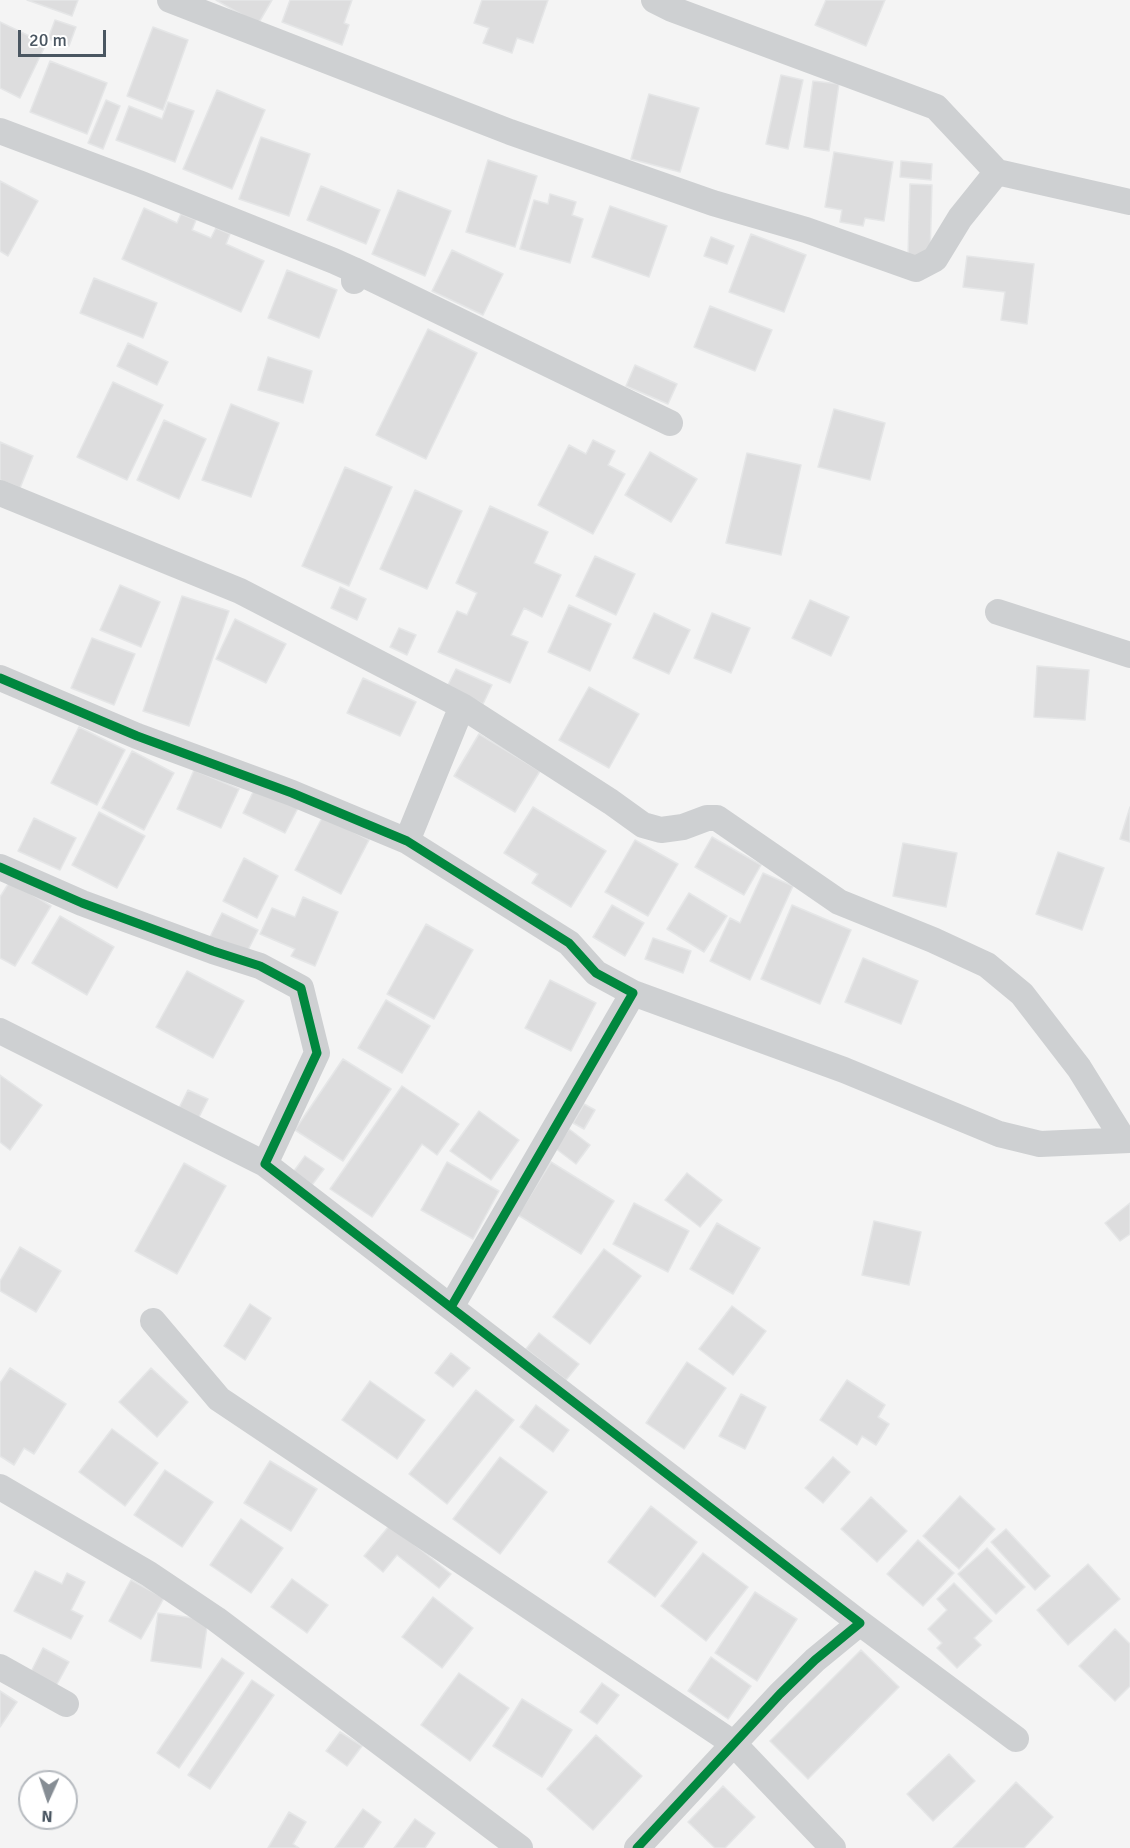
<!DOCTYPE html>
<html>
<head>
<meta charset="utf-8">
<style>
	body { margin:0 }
	#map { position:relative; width:1130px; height:1848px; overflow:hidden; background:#f4f4f4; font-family:Signika,sans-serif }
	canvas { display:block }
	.north { position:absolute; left:18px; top:1770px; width:60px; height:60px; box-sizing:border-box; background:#fff; border:2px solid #b7bbc0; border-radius:50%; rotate:183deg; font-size:16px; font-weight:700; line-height:24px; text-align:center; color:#4a5661 }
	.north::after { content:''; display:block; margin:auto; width:21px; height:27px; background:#868d94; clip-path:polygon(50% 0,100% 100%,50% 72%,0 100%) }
	.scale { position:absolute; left:18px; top:30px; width:88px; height:27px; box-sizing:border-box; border:3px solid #4a5661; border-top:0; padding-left:8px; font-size:18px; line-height:21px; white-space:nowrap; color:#4a5661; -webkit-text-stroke:4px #fff; paint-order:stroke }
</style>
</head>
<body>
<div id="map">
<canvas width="1130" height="1848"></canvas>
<div class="north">N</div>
<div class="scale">20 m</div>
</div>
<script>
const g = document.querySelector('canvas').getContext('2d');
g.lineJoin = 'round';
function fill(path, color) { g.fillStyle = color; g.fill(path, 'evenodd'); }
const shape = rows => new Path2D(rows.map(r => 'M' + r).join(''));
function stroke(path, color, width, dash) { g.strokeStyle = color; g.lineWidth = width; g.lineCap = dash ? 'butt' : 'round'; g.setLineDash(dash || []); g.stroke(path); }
const building = shape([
	[27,0,78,0,72,16,27,0],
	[216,0,272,0,258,24,216,0],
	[290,0,352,0,344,23,349,25,342,45,282,22,290,0],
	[482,0,548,0,533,43,517,38,512,53,483,43,489,28,474,23,482,0],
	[826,0,885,0,866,46,815,25,826,0],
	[55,20,76,27,69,46,48,39,55,20],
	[0,22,46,44,20,98,0,88,0,22],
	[153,27,188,40,163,110,127,96,153,27],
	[50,61,107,83,87,134,30,112,50,61],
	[781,75,803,80,788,149,766,144,781,75],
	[813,81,839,84,829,151,804,147,813,81],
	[217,90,265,110,232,189,183,169,217,90],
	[649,94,699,108,680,172,631,159,649,94],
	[106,100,120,106,103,149,88,143,106,100],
	[168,102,194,111,175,162,116,140,129,106,162,119,168,102],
	[261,137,310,154,289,216,239,199,261,137],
	[834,152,893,162,884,221,865,218,863,226,840,222,842,210,825,207,834,152],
	[488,160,537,176,515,247,466,232,488,160],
	[901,161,932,164,931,180,900,177,901,161],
	[0,181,38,201,8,256,0,251,0,181],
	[910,184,932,185,930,256,908,256,910,184],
	[321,186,380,210,366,244,307,220,321,186],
	[398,190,451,211,425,276,372,254,398,190],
	[550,194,576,202,572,215,583,219,570,263,520,249,534,200,548,204,550,194],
	[610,206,667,226,649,277,592,257,610,206],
	[144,208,177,223,181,214,196,220,192,230,211,238,216,228,230,234,226,244,264,261,241,312,122,259,144,208],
	[751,234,806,255,784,312,729,292,751,234],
	[711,237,734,246,727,264,704,256,711,237],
	[452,250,503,274,483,315,432,291,452,250],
	[967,256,1034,264,1027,324,1001,320,1005,292,963,287,967,256],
	[287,270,337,290,319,338,268,318,287,270],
	[94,278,157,303,143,338,80,313,94,278],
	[710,306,772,330,755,371,694,347,710,306],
	[428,329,477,353,426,459,376,435,428,329],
	[128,343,168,362,157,385,117,366,128,343],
	[268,357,312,371,303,403,258,390,268,357],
	[635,365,677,384,668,404,626,386,635,365],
	[113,382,163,405,127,480,77,457,113,382],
	[231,404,279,423,251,497,202,480,231,404],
	[834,409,885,423,870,480,818,467,834,409],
	[164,420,206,439,179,499,137,480,164,420],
	[593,440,615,451,608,465,625,474,593,534,538,505,569,445,586,454,593,440],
	[0,442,33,456,20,488,0,480,0,442],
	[650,452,697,479,671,522,625,495,650,452],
	[747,453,801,465,781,555,726,543,747,453],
	[345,467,392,487,349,586,302,566,345,467],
	[415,490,462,511,427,589,380,569,415,490],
	[490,506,548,532,534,563,561,575,542,617,524,608,511,635,528,642,510,683,438,652,457,611,467,615,477,593,456,583,490,506],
	[595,556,635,574,616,615,576,596,595,556],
	[120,585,160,602,141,647,100,630,120,585],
	[340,587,366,599,357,620,331,608,340,587],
	[182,596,229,611,189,726,143,711,182,596],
	[810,600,849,617,831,656,792,638,810,600],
	[569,605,611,624,590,671,548,652,569,605],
	[654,613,690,630,669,674,633,658,654,613],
	[712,613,750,628,731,673,694,658,712,613],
	[235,619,286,644,266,683,216,659,235,619],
	[399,628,416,635,407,655,390,647,399,628],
	[92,638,135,654,114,705,71,688,92,638],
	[1037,666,1089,670,1085,720,1034,717,1037,666],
	[456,669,492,685,483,704,447,687,456,669],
	[363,678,416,702,400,736,347,713,363,678],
	[589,687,639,714,609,768,559,740,589,687],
	[79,727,125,750,97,805,51,783,79,727],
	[479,734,540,771,515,812,454,776,479,734],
	[132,751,174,773,144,830,102,808,132,751],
	[194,770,239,789,221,828,177,809,194,770],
	[255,788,298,808,285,833,243,813,255,788],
	[533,807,606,851,571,907,532,883,538,874,504,853,533,807],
	[1130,807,1130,842,1120,839,1130,807],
	[99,812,145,836,117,888,72,865,99,812],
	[323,816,369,840,341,894,295,870,323,816],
	[34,818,76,838,60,870,18,851,34,818],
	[712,837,761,865,744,895,695,867,712,837],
	[635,840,678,864,648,916,605,892,635,840],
	[903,843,957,853,946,907,893,896,903,843],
	[1058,852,1104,868,1082,930,1036,914,1058,852],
	[244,858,278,876,257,918,223,901,244,858],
	[763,873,793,886,750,980,710,961,730,918,740,923,763,873],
	[10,881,51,906,15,966,0,958,0,897,10,881],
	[689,893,727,916,704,952,667,929,689,893],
	[303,897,338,912,315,966,291,956,295,949,260,934,272,908,295,917,303,897],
	[612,905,644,923,625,956,593,937,612,905],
	[792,905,851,930,820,1004,761,979,792,905],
	[222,913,258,930,245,956,209,939,222,913],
	[60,916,114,947,87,995,32,963,60,916],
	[426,924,473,950,434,1019,387,994,426,924],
	[653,938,691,951,683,973,645,959,653,938],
	[863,958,918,981,901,1024,845,1002,863,958],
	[187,971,244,1001,213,1058,156,1027,187,971],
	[550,980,596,1003,571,1051,525,1028,550,980],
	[386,1000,430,1026,402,1073,358,1048,386,1000],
	[343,1059,391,1089,343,1161,295,1130,343,1059],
	[0,1075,42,1105,10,1150,0,1142,0,1075],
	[402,1086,459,1124,437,1155,422,1144,372,1217,330,1189,402,1086],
	[188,1090,208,1099,198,1119,178,1110,188,1090],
	[584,1104,595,1110,584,1129,573,1123,584,1104],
	[479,1111,519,1140,491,1180,450,1151,479,1111],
	[569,1129,590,1145,576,1164,555,1148,569,1129],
	[305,1156,324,1169,312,1185,294,1171,305,1156],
	[447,1162,499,1191,473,1239,421,1210,447,1162],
	[551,1162,614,1201,581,1254,518,1215,551,1162],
	[184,1163,226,1186,177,1274,135,1251,184,1163],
	[687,1173,722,1200,700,1227,665,1200,687,1173],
	[634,1203,689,1231,668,1272,613,1244,634,1203],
	[1130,1203,1130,1234,1120,1241,1105,1223,1130,1203],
	[874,1221,921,1232,909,1285,862,1275,874,1221],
	[717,1223,760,1248,733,1294,690,1269,717,1223],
	[20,1247,61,1271,36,1312,0,1291,0,1281,20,1247],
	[604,1249,641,1276,590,1344,553,1317,604,1249],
	[250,1304,271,1318,245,1360,224,1346,250,1304],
	[732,1306,766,1331,733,1375,699,1349,732,1306],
	[539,1333,579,1364,566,1380,526,1349,539,1333],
	[451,1353,470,1368,453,1387,435,1373,451,1353],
	[687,1362,726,1388,684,1449,646,1423,687,1362],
	[10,1368,66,1404,34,1454,24,1448,14,1465,0,1456,0,1383,10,1368],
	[151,1368,188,1402,157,1437,119,1402,151,1368],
	[847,1380,885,1405,878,1417,889,1424,876,1445,862,1436,857,1445,820,1420,847,1380],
	[370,1381,425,1420,397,1459,342,1420,370,1381],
	[476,1390,514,1420,447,1504,409,1474,476,1390],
	[741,1394,766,1407,745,1449,719,1436,741,1394],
	[536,1405,569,1430,553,1452,520,1427,536,1405],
	[112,1429,158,1463,125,1506,79,1472,112,1429],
	[500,1457,547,1492,500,1554,453,1519,500,1457],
	[833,1457,850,1472,823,1503,805,1488,833,1457],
	[270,1461,317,1489,291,1531,244,1503,270,1461],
	[165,1470,213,1502,182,1547,134,1515,165,1470],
	[960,1496,995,1529,959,1569,923,1536,960,1496],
	[871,1497,907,1531,877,1562,841,1529,871,1497],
	[651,1506,697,1542,655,1597,608,1562,651,1506],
	[241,1519,283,1548,251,1593,210,1565,241,1519],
	[390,1525,451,1574,439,1588,397,1555,383,1572,364,1556,390,1525],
	[1006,1529,1050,1576,1035,1590,991,1542,1006,1529],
	[918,1540,954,1573,923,1606,887,1574,918,1540],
	[987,1548,1025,1587,996,1614,958,1574,987,1548],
	[703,1553,748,1587,706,1641,661,1606,703,1553],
	[1088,1564,1120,1599,1068,1645,1037,1610,1088,1564],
	[35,1571,62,1584,67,1573,85,1582,71,1610,83,1616,71,1639,14,1611,35,1571],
	[292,1579,328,1605,307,1633,271,1607,292,1579],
	[131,1580,164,1598,141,1639,109,1621,131,1580],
	[954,1583,992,1621,974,1638,981,1645,957,1668,937,1648,942,1643,928,1629,947,1610,937,1599,954,1583],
	[755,1592,797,1619,757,1681,715,1653,755,1592],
	[433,1597,473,1628,442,1668,402,1637,433,1597],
	[158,1613,208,1620,201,1668,151,1661,158,1613],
	[1115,1629,1130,1644,1130,1686,1115,1701,1079,1666,1115,1629],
	[43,1648,69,1662,56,1686,31,1672,43,1648],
	[861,1650,899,1687,808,1779,770,1741,861,1650],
	[711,1657,751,1686,728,1719,688,1691,711,1657],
	[222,1658,244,1673,179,1768,157,1753,222,1658],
	[459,1673,509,1708,470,1761,421,1725,459,1673],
	[252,1680,274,1695,210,1789,188,1775,252,1680],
	[602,1683,619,1695,597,1724,580,1712,602,1683],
	[0,1691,17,1702,0,1727,0,1691],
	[522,1699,572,1730,542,1777,493,1746,522,1699],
	[340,1732,362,1746,347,1766,326,1751,340,1732],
	[596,1735,642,1776,593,1830,547,1789,596,1735],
	[949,1754,975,1781,933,1821,907,1794,949,1754],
	[1016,1782,1053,1817,1024,1848,953,1848,1016,1782],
	[723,1786,755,1817,725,1848,715,1848,688,1822,723,1786],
	[363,1809,381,1822,363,1848,335,1848,363,1809],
	[289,1812,306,1822,293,1844,299,1848,268,1848,289,1812],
	[415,1819,435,1833,425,1848,394,1848,415,1819]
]);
fill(building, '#ddddde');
stroke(building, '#e5e6e7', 1.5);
stroke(shape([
	[170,0,510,132,713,203,806,230,916,269,935,259,960,218,997,172,1130,202],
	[654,0,672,9,936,107,997,172],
	[0,131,141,184,334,261,354,270,354,281],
	[354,270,670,423],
	[0,493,240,591,462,706,407,841],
	[998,612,1130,655],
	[0,678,137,736,292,793,407,841,569,943,596,973,633,993,451,1307],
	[462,706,611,802,643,825,661,830,683,827,707,818,717,818,839,902,933,940,987,965,1022,994,1079,1068,1123,1139],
	[0,867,82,903,213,951,260,966,301,988,317,1053,265,1164,860,1623,815,1660,780,1694,637,1848],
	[633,993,844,1070,999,1134,1040,1144,1130,1140],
	[0,1031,265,1164],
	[153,1321,219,1399,733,1743,833,1848],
	[0,1487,149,1574,216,1619,520,1848],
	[860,1623,1016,1739],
	[0,1667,66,1704]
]), '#ced0d2', 26);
stroke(shape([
	[0,678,137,736,292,793,407,841,569,943,596,973,633,993,451,1307],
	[0,867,82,903,213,951,260,966,301,988,317,1053,265,1164,860,1623,815,1660,780,1694,637,1848]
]), '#00873e', 9);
</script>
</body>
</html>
